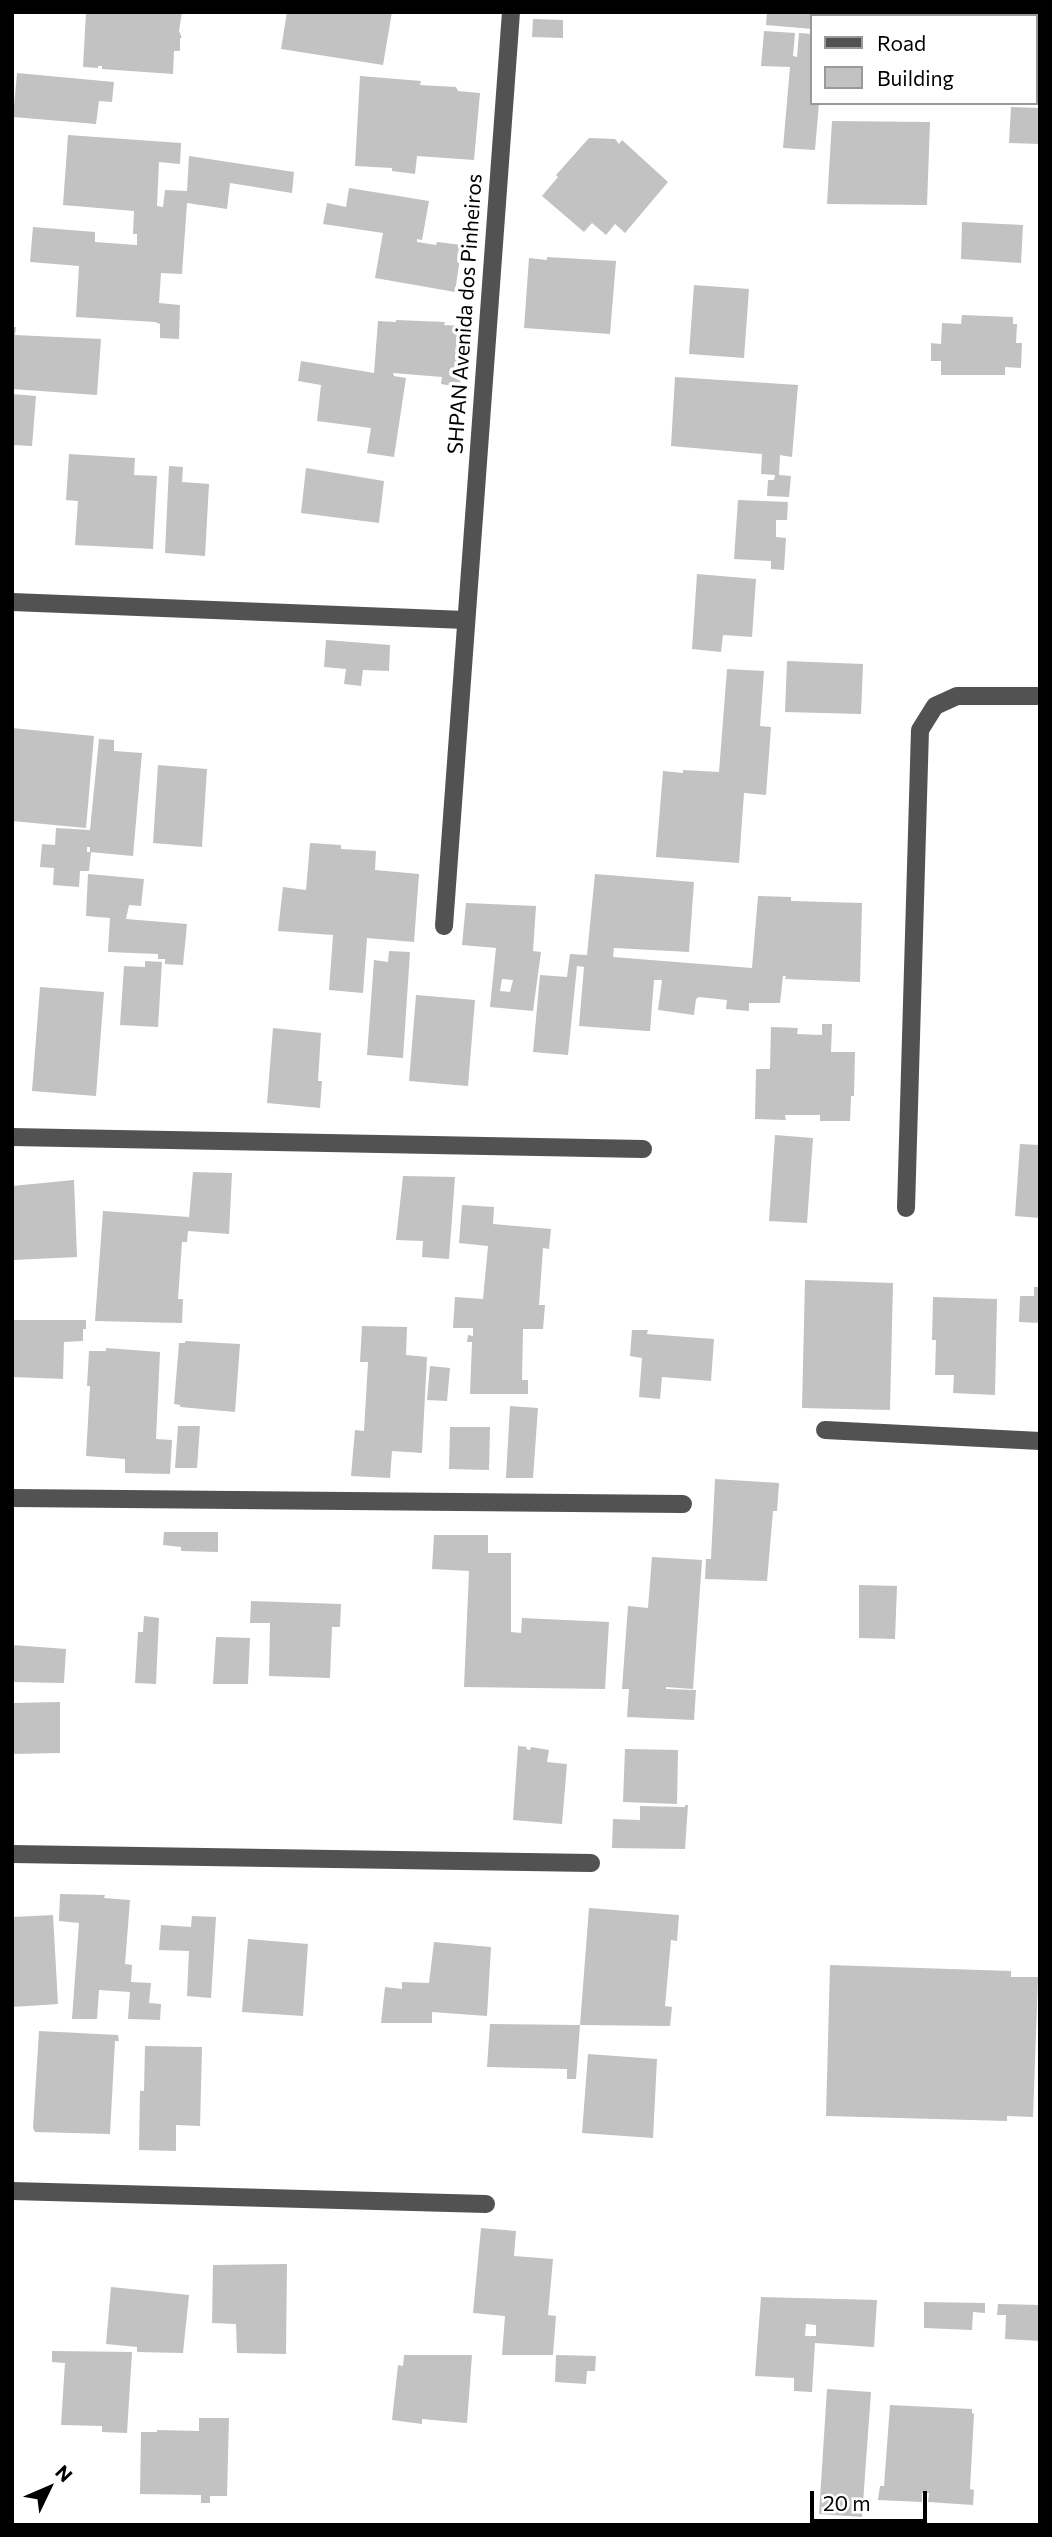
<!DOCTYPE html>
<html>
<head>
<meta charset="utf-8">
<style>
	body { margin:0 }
	#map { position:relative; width:1052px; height:2537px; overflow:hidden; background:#fff; font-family:Commissioner,sans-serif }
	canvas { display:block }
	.frame { position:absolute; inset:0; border:14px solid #000; pointer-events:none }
	.legend { position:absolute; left:810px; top:14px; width:228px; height:91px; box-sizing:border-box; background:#fff; border:2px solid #999; margin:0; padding:9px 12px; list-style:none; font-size:21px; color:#000 }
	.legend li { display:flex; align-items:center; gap:14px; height:35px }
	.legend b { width:35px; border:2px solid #999 }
	.north { position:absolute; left:14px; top:2453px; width:70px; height:70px; -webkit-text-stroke:5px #fff; paint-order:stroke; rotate:46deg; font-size:19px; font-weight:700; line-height:28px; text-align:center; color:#000 }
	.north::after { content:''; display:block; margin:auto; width:24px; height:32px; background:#000; clip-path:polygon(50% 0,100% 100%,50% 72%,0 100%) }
	.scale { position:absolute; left:810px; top:2491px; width:117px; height:32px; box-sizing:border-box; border:4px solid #000; border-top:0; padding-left:9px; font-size:21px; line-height:24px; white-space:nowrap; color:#000; -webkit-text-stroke:5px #fff; paint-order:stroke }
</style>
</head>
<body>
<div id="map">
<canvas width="1052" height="2537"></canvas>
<div class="frame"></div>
<ul class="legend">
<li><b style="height:9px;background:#525252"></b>Road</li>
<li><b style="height:19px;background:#c2c2c2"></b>Building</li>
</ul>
<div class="north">N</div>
<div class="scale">20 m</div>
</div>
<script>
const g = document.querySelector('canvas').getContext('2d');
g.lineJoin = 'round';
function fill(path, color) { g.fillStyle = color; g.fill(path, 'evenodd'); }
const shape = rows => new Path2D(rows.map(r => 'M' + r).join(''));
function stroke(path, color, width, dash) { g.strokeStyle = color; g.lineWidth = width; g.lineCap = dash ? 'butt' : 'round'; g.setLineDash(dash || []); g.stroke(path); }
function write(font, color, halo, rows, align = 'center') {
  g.font = font + ' Commissioner,sans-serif'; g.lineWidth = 7; g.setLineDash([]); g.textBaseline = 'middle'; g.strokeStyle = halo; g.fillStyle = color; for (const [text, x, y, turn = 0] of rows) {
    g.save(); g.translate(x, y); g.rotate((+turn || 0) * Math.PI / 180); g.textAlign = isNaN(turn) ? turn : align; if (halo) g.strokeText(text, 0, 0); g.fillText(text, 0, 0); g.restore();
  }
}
fill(shape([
	[86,12,182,12,179,31,182,38,180,38,180,51,174,51,173,74,102,69,102,66,98,66,98,68,83,67],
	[287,12,392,12,383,65,281,49],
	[767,12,825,12,825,16,812,16,812,29,766,25],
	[533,19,563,20,563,38,532,37],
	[764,31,795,33,793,56,797,57,799,33,812,34,812,103,819,103,815,150,783,148,790,67,761,66],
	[17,73,114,82,112,102,99,101,96,124,13,117],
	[360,76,421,81,420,85,456,87,458,91,480,93,474,160,417,156,415,174,392,171,392,168,355,166],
	[1011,107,1040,108,1040,144,1009,143],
	[832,121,930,122,927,205,827,204],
	[68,135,181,143,180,164,159,162,157,206,163,207,165,190,187,191,189,156,294,172,292,193,230,183,227,209,187,203,182,274,161,273,159,303,180,305,179,339,160,338,160,324,155,322,76,317,79,266,30,262,33,227,95,232,95,242,137,245,137,234,133,234,134,211,63,205],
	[589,138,615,139,619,144,622,140,668,182,625,233,615,224,606,235,592,223,584,232,542,196,558,177,556,175],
	[349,188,429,201,422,240,417,239,417,242,436,245,437,242,462,245,455,292,375,278,383,233,323,224,327,203,346,207],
	[962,222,1023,225,1021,263,961,259],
	[547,257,616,261,610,334,524,328,529,258,547,260],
	[694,285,749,289,744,358,689,354],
	[962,315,1013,317,1013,324,1017,324,1016,343,1022,343,1021,368,1005,367,1005,375,941,375,941,361,931,361,931,343,941,344,942,323,961,324],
	[396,320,445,322,444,325,463,326,460,387,441,384,442,377,393,373,394,376,406,378,394,457,367,453,371,428,317,421,321,385,298,381,301,361,374,373,378,321,396,322],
	[12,327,16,327,15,335,101,339,97,395,12,389],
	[675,377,798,385,792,457,780,455,779,475,791,476,789,497,767,496,768,480,774,480,775,475,761,474,762,454,671,446],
	[12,394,36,396,32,446,12,445],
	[69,454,135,458,134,475,157,476,153,549,75,545,78,501,66,500],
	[169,466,183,467,182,482,209,484,205,556,165,553],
	[306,468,384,481,379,523,301,513],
	[738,500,788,502,787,520,776,520,776,537,786,538,784,570,771,569,771,561,734,559],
	[697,574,756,579,752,637,723,635,721,652,692,649],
	[326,640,390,645,389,671,363,670,361,686,344,684,346,669,324,667],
	[787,661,863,664,861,714,785,712],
	[727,669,764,671,760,726,771,727,766,795,744,793,739,863,656,857,663,771,683,773,683,770,719,772],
	[12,728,94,736,86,828,12,821],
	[99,739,114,740,114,751,142,753,133,856,90,852,90,847,87,847,87,852,91,852,89,871,80,871,79,887,53,885,54,868,40,867,42,844,55,845,56,828,90,830],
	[158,765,207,769,202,847,153,843],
	[310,843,341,845,341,849,376,851,375,870,419,874,414,942,367,938,363,993,329,990,333,935,278,931,283,887,306,890],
	[88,874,144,879,141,906,129,905,126,919,187,924,183,965,165,964,165,959,158,959,158,954,108,952,110,918,86,916],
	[595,874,694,882,689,952,614,948,613,957,752,968,758,896,791,897,791,901,862,903,860,982,785,979,786,976,783,976,780,1003,749,1003,749,1011,726,1009,727,1000,699,997,696,999,694,1015,658,1010,662,980,654,980,650,1031,647,1031,579,1026,584,967,577,966,568,1055,533,1052,540,975,567,977,570,954,587,955],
	[466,903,536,906,533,951,541,952,533,1011,490,1007,496,948,462,945],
	[502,979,513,980,510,992,500,991],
	[389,951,410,952,403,1058,367,1055,374,960,388,962],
	[145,961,162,962,158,1027,120,1025,124,966,145,967],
	[40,987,104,992,96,1096,32,1091],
	[416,995,475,1000,468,1086,409,1081],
	[822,1024,832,1024,831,1052,855,1052,854,1096,851,1096,850,1121,820,1121,820,1115,785,1115,786,1120,755,1119,756,1069,770,1069,771,1027,798,1028,797,1034,822,1035],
	[273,1028,321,1033,318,1081,322,1081,320,1108,267,1103],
	[775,1135,813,1138,807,1223,769,1221],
	[1020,1144,1040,1145,1040,1218,1015,1216],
	[193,1172,232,1173,229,1234,188,1231,187,1242,182,1242,178,1299,183,1299,182,1323,95,1321,103,1211,189,1217],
	[403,1176,455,1177,449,1259,422,1257,423,1241,396,1240],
	[74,1180,77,1257,14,1260,12,1186],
	[462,1205,494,1207,493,1224,551,1229,549,1249,543,1248,539,1305,545,1305,543,1329,523,1329,522,1380,528,1380,528,1394,470,1394,472,1342,467,1342,468,1335,473,1336,473,1328,453,1328,455,1297,483,1299,488,1246,459,1243],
	[805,1280,893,1283,890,1410,802,1408],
	[1034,1287,1040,1287,1040,1323,1019,1322,1020,1296,1034,1296],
	[933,1297,997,1299,995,1395,953,1393,954,1375,935,1375,936,1340,932,1340],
	[12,1320,86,1320,86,1329,83,1329,83,1341,64,1342,63,1379,12,1377],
	[362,1326,407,1327,406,1355,427,1357,422,1453,392,1451,390,1478,351,1476,355,1430,364,1431,368,1362,360,1362],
	[632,1330,648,1330,647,1334,714,1339,711,1381,662,1377,660,1399,639,1397,642,1358,630,1356],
	[185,1341,240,1344,235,1412,180,1407,180,1405,174,1404,179,1343,185,1343],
	[106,1348,160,1352,156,1439,172,1440,170,1474,125,1473,125,1459,86,1456,90,1386,87,1386,89,1351,106,1351],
	[430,1366,450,1368,447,1401,427,1400],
	[510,1406,538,1408,533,1478,506,1478],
	[178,1426,200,1426,197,1468,175,1468],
	[450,1427,490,1427,489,1470,449,1469],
	[715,1479,779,1483,777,1511,773,1511,767,1581,705,1579,706,1559,711,1559],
	[164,1532,218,1532,218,1552,181,1551,181,1547,163,1545],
	[434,1535,488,1535,488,1553,511,1553,511,1632,521,1633,522,1618,609,1622,605,1689,464,1687,469,1571,432,1569],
	[652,1557,702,1560,693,1689,666,1687,666,1689,696,1690,694,1720,627,1717,629,1689,622,1689,628,1606,648,1608],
	[859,1585,897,1586,895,1639,859,1638],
	[251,1601,341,1604,340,1627,332,1627,330,1678,269,1676,270,1623,250,1623],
	[144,1616,159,1618,156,1684,135,1683,138,1632,143,1632],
	[216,1637,250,1638,248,1684,213,1684],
	[12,1645,66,1649,64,1683,12,1682],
	[60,1702,60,1753,12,1754,12,1703],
	[518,1746,527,1747,526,1749,530,1750,531,1747,549,1750,547,1762,567,1764,562,1824,513,1820],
	[625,1749,678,1750,677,1804,623,1802],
	[685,1805,688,1805,685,1849,612,1848,613,1819,640,1820,640,1806,685,1807],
	[60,1894,105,1895,104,1898,130,1900,125,1964,132,1965,131,1982,151,1983,149,2003,161,2004,160,2020,128,2019,130,1992,99,1990,97,2019,72,2019,79,1923,59,1921],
	[589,1908,679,1915,677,1941,671,1940,665,2006,672,2007,670,2026,580,2025],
	[53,1915,58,2004,12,2007,12,1917],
	[192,1916,216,1917,211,1998,187,1996,189,1951,159,1950,161,1925,191,1927],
	[248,1939,308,1944,303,2016,242,2012],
	[434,1942,491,1947,487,2016,432,2012,432,2023,381,2023,385,1987,402,1989,402,1982,429,1983],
	[830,1965,1011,1971,1011,1977,1038,1977,1033,2117,1007,2116,1007,2121,826,2116],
	[490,2024,580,2025,576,2079,567,2079,567,2069,487,2067],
	[39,2031,118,2035,119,2041,115,2041,110,2134,35,2132,33,2128],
	[145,2046,202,2047,200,2126,176,2125,176,2151,139,2150,140,2091,144,2091],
	[588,2054,657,2059,653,2138,582,2133],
	[481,2228,516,2231,514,2256,553,2259,548,2315,556,2316,553,2355,502,2355,505,2316,473,2313],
	[287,2264,286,2354,237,2353,236,2324,212,2323,213,2265],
	[111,2287,189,2295,183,2353,137,2352,137,2347,106,2344],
	[761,2297,877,2300,874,2347,815,2343,812,2392,794,2391,794,2378,755,2376],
	[806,2324,816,2325,816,2336,805,2336],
	[924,2302,985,2303,985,2313,973,2312,972,2330,924,2328],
	[998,2304,1040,2305,1040,2341,1005,2339,1006,2315,997,2315],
	[52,2351,132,2352,127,2433,102,2432,102,2426,61,2425,65,2363,52,2362],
	[404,2355,472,2355,467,2423,422,2419,422,2424,392,2420,398,2365,403,2366],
	[556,2355,596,2356,595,2371,587,2371,586,2384,555,2382],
	[827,2389,871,2392,862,2517,819,2514],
	[890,2405,972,2409,972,2413,974,2414,970,2489,974,2490,973,2505,928,2502,929,2493,922,2493,922,2502,878,2500,880,2486,884,2486],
	[199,2418,229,2418,227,2496,210,2496,210,2503,201,2503,201,2495,140,2494,141,2432,157,2432,157,2430,199,2431]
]), '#c2c2c2');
stroke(shape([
	[12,602,465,620],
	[444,926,511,12],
	[12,1137,643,1149],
	[906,1208,920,730,935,706,957,696,1040,696],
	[825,1430,1040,1441],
	[12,1498,683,1504],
	[12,1854,591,1863],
	[12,2191,486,2204]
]), '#525252', 18);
write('21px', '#000', '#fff', [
	["SHPAN Avenida dos Pinheiros",465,314,-86]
]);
</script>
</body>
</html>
